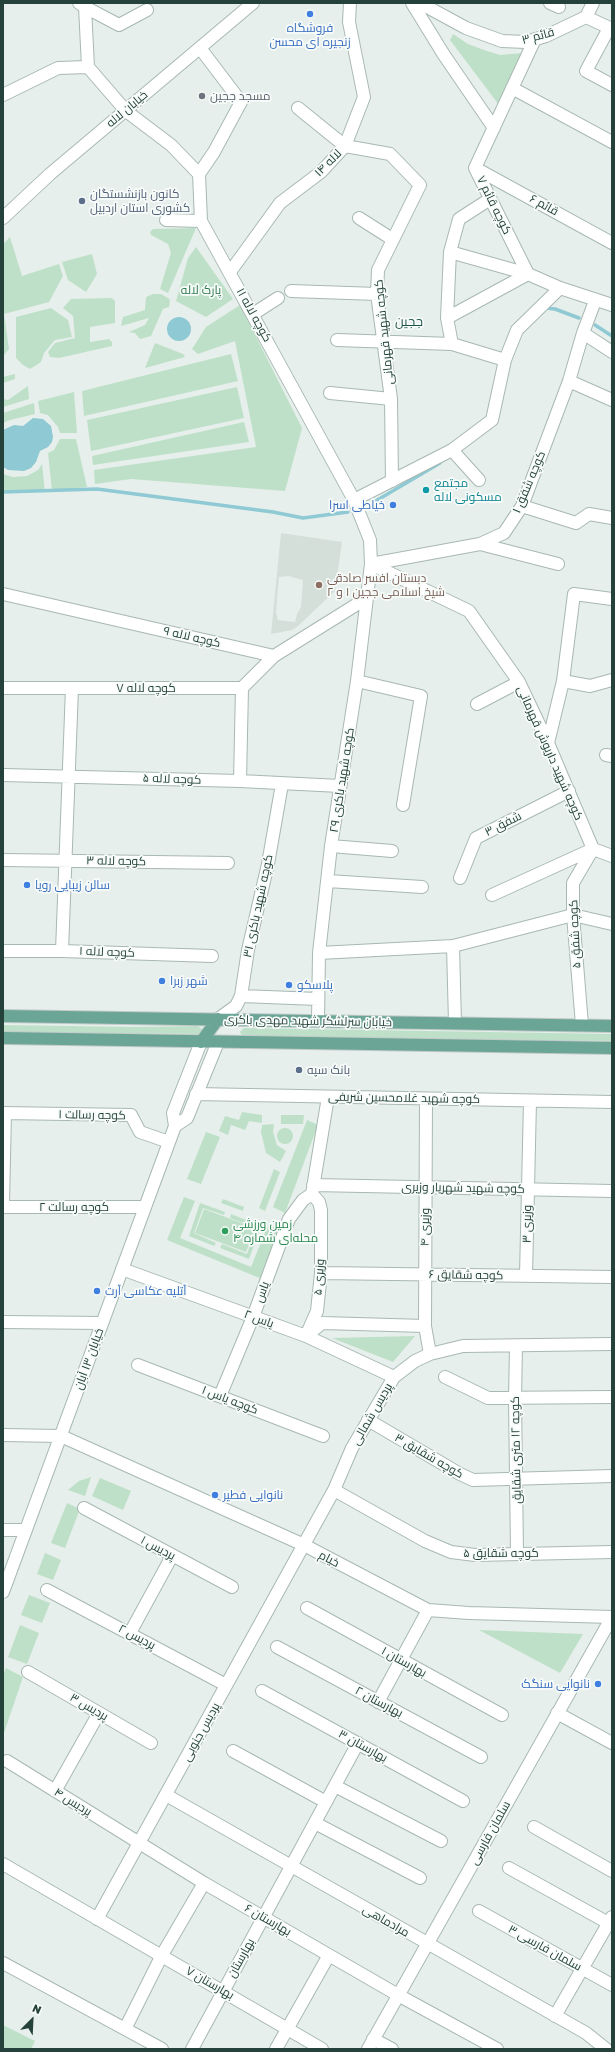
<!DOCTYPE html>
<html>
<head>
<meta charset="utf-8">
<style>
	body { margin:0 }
	#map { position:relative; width:615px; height:2052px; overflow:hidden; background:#e6efeb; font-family:"Golos Text",sans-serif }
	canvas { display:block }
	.frame { position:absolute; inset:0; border:4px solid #24423a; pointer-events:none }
	.north { position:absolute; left:12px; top:2000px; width:40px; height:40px; -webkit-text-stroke:3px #f7fbf9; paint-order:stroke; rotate:24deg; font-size:11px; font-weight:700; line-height:16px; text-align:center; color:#24423a }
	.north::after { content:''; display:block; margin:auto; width:14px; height:18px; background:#24423a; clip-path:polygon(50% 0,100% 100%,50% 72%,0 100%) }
</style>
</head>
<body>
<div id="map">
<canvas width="615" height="2052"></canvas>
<div class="frame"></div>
<div class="north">N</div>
</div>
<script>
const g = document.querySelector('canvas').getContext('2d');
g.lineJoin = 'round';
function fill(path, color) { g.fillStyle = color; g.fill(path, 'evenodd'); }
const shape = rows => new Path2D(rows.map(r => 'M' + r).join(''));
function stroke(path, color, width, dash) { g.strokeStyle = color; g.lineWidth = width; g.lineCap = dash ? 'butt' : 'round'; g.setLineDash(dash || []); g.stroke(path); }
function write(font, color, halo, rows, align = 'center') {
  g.font = font + ' "Golos Text",Cairo,sans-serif'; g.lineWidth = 3.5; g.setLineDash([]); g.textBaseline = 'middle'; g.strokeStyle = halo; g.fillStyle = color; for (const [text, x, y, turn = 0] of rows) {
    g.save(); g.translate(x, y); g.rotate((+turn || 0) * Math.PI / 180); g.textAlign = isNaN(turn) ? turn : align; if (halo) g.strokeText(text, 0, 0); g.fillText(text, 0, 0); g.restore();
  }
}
fill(shape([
	[281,533,342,542,335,591,298,626,292,630,271,634],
	[288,576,303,580,301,607,297,614,295,622,278,620,276,612,279,577]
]), '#d4dfda');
fill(shape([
	[453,34,468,44,487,51,500,55,522,53,499,105,450,40],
	[196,228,168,293,160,289,171,253,168,244,151,235,150,232,153,229],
	[10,237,22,276,59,264,63,276,49,302,4,314,9,349,3,356,3,244],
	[196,247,233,299,206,317,176,301,188,258],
	[92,254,97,274,86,292,68,280,62,262],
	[153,294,161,294,168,298,170,300,169,307,163,309,151,336,140,339,135,333,129,332,145,325,149,318,121,326,123,317,145,310,146,297],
	[112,298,115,301,115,323,90,327,90,342,109,339,112,342,112,346,59,358,50,357,48,352,55,343,75,338,73,316,63,308,71,299],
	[240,305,302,428,285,491,131,479,95,484,94,470,256,447,235,341,198,354,192,349,206,327],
	[51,308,68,320,72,337,55,340,44,353,41,362,30,369,23,365,16,358,16,317],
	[155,343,183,354,185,357,145,368],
	[231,354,238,381,84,416,82,391],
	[15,374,15,379,3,383,3,377],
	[28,386,29,399,3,407,3,399,8,400],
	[237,387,244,418,91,451,87,420],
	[74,392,77,433,60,433,58,427,48,415,40,413,38,401],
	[34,403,35,414,10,420,3,423,3,413],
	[244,422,249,442,93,465,92,456],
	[60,439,76,439,87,487,52,491,48,453,54,450],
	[42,464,45,492,3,492,3,474,13,477,27,476,38,470],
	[3,1025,134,1027,198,1026,202,1029,202,1032,198,1034,3,1032],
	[244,1028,612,1034,612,1041,242,1036,240,1032],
	[242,1112,262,1115,262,1123,249,1121,245,1130,231,1125,228,1135,219,1131,225,1116,239,1120],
	[281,1115,304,1115,303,1124,281,1124],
	[307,1120,318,1125,285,1213,273,1207],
	[274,1124,273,1132,277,1145,286,1151,280,1162,266,1153,261,1132,262,1125],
	'277 1136a8 8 0 1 1 16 0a8 8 0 1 1-16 0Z',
	[206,1132,220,1137,201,1184,187,1179],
	[274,1169,280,1172,265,1211,259,1208],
	[184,1197,195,1201,180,1238,251,1267,268,1225,281,1229,262,1279,167,1240],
	[223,1199,244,1207,243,1211,221,1203],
	[200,1203,225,1212,224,1215,203,1208,194,1233,216,1243,214,1246,189,1236],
	[204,1209,255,1228,246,1252,195,1233],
	[231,1214,261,1226,249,1259,220,1248,222,1244,247,1254,256,1228,230,1218],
	[415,1336,393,1362,332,1338],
	[91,1477,85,1496,68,1490,79,1481],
	[100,1478,131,1491,123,1510,92,1496],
	[67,1503,80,1509,65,1548,51,1543],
	[45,1553,61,1560,53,1580,37,1574],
	[29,1595,50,1603,42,1623,21,1615],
	[20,1625,39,1633,27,1664,8,1657],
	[479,1630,583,1634,560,1673],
	[6,1668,23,1677,3,1736,3,1675],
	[3,2025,35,2041,31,2049,3,2049]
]), '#bfe0c8');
fill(shape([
	'167 329a12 12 0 1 1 24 0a12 12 0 1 1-24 0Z',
	[33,418,43,419,51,426,53,437,52,442,48,447,40,451,36,462,31,468,24,471,8,470,3,467,3,430,14,425,23,426]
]), '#8ec9d4');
stroke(shape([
	[545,308,555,309,579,318],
	[595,325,612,336],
	[3,492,97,489,273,512,303,518,348,512],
	[374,502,440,463]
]), '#8ec9d4', 3.5);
const minor = shape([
	[79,3,85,7,88,67,126,111,171,145,199,174,201,221,354,500,370,540,371,564,357,681,331,846,319,953,318,1021],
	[412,3,444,55,494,128],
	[420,3,466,28,502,41,526,42,546,36,586,17,612,29],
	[550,3,559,7],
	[85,7,119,25,147,10],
	[586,17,593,3],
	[609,28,586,71,612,85],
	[535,39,475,168,528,274,560,288,612,305],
	[512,88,612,142],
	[3,95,58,68,88,67],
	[298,108,345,146,390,154,420,185,378,270,377,294,391,399,392,481],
	[475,168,612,243],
	[199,174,214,152,241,102,200,48],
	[3,218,50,174,253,3],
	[359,218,392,239],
	[166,220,201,221],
	[450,252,528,274],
	[230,272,280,203,321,172,345,146,364,97,349,22,350,3],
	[291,291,377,294],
	[253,314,278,298],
	[447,318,528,274],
	[583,333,612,352],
	[337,340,452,344,505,360],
	[452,344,447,318,450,252,459,219,490,199],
	[569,381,612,400],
	[330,393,391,399],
	[452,450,479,480],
	[354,500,452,450,492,420,505,360,517,330,560,288],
	[522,506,576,523,589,514,612,518],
	[480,544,558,564],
	[371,564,480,544,504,533,522,506,569,381,583,333,595,301],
	[371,564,469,611,519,682,548,743,593,849],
	[3,594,274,656,367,598],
	[357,681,421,696,403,805],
	[563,681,590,686,612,680],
	[3,688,242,688,274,656],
	[477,704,519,682],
	[548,743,563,681,574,594,612,599],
	[606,755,612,756],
	[3,775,240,781,340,786],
	[240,781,242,688],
	[331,846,392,851],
	[593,849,612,856],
	[3,860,228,863],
	[460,878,476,838,569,791],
	[328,881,422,887],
	[492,895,593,849],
	[453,946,455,1023],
	[3,951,62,951,212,956],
	[62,951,72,688],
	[319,953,453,946,573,915,612,924],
	[241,996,318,999],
	[218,1019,236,1006,241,996,248,950,268,864,282,784],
	[582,1025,573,915,573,883,593,849],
	[196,1094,612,1102],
	[328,1097,312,1194,319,1202,321,1210,321,1273,317,1311,306,1336,322,1323,425,1326],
	[426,1099,425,1326,430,1354],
	[3,1113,131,1115,140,1132,169,1142],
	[175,1126,187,1118,218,1042],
	[313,1185,612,1191],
	[3,1203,5,1113],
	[3,1207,145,1207],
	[122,1269,306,1336,394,1377],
	[321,1273,612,1277],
	[526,1276,530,1101],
	[3,1322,102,1323],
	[516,1346,515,1398,517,1554],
	[138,1365,323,1436],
	[445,1377,488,1398,612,1397],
	[220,1396,253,1317,289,1219,303,1200,312,1194],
	[368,1420,460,1474,473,1480,612,1476],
	[3,1435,61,1436,304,1545,428,1610,469,1613,612,1617],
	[334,1490,425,1541,451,1552,475,1555,612,1552],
	[84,1508,232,1587],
	[3,1530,26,1530],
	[47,1590,226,1685],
	[3,1592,175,1126,173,1113,201,1042],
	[307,1608,502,1715],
	[130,1633,172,1556],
	[277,1647,481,1757],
	[28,1672,151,1743],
	[262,1691,463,1801],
	[378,1702,428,1610],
	[557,1713,612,1743],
	[233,1751,326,1802],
	[7,1761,204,1883,398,1995,497,2049],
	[335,1786,441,1841],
	[55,1791,99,1713],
	[166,1795,586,2033,606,2049],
	[315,1823,420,1878],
	[534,1827,612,1871],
	[3,1864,322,2049],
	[509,1868,612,1925],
	[479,1911,612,1985],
	[97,1919,334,1490,352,1448,394,1377,415,1361,430,1354,463,1346,612,1344],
	[3,1963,162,2049],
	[555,2016,612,1917],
	[125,2029,162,1955,204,1883],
	[373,2039,392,2049],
	[192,2049,358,1743],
	[276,2049,329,1955],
	[368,2049,612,1617]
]);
const major = shape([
	[3,1016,612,1026],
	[3,1038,612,1048],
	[201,1042,218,1019]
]);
stroke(minor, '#a8b8b2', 14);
stroke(major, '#c2cac8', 14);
stroke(minor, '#fff', 12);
stroke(major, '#6aa596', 12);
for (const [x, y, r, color] of [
	[310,14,4,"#3f7fe0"],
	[202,96,4,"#6b7280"],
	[82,201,4,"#5c6f8a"],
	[426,490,4,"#0f9aa8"],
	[393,505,4,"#3f7fe0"],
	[319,585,4,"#8d6e63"],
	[27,885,4,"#3f7fe0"],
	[162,981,4,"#3f7fe0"],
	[289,985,4,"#3f7fe0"],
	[299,1070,4,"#5c6f8a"],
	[225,1231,4,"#2e9e5b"],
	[97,1291,4,"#3f7fe0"],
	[215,1495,4,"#3f7fe0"],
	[598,1684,4,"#3f7fe0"]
]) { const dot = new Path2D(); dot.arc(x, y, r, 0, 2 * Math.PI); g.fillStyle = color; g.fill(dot); stroke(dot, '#f7fbf9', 1.5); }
write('12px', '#366cbe', '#f7fbf9', [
	["فروشگاه",310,28,"center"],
	["زنجیره ای محسن",310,42,"center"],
	["خیاطی اسرا",385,505,"right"],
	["سالن زیبایی رویا",35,885],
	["شهر زبرا",170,981],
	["پلاسکو",297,985],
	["آتلیه عکاسی آرت",105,1291],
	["نانوایی فطیر",223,1495],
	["نانوایی سنگک",590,1684,"right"]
], 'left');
write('12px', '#24423a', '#f7fbf9', [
	["قائم ۳",538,36,-15],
	["خیابان لاله",127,109,-40],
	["لاله ۱۴",328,163,-45],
	["کوچه قائم ۷",494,205,64],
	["قائم ۶",544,205,29],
	["کوچه لاله ۱۱",254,315,61],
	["کوچه شهید قهرمانی",384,332,-96],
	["کوچه شفق ۱",529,482,-67],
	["کوچه لاله ۹",192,637,13],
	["کوچه لاله ۷",146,688],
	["کوچه شهید داریوش قهرمانی",550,753,66],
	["کوچه لاله ۵",172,779,2],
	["کوچه شهید باکری ۲۹",342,780,-81],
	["شفق ۳",503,824,-27],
	["کوچه لاله ۳",116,861,1],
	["کوچه شهید باکری ۳۱",258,906,-78],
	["کوچه شفق ۵",575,934,-93],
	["کوچه لاله ۱",107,952,2],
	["خیابان سرلشکر شهید مهدی باکری",308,1021,1],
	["کوچه شهید غلامحسین شریفی",404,1098,1],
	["کوچه رسالت ۱",92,1115,1],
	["کوچه شهید شهریار وزیری",463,1188,1],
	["کوچه رسالت ۲",74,1207],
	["وزیری ۳",527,1224,-89],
	["وزیری ۴",425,1227,-89],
	["کوچه شقایق ۶",466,1275,1],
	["وزیری ۵",319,1277,-86],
	["یاس",262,1292,-70],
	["یاس ۲",259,1319,20],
	["خیابان ۱۳ آبان",89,1359,-70],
	["کوچه یاس ۱",230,1400,21],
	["پردیس شمالی",372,1414,-60],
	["کوچه ۱۲ متری شقایق",516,1450,-91],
	["کوچه شقایق ۳",429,1456,30],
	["پردیس ۱",158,1548,28],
	["کوچه شقایق ۵",501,1553],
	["خیام",329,1559,27],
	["پردیس ۲",137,1637,28],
	["بهارستان ۱",404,1662,29],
	["بهارستان ۲",379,1702,28],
	["پردیس ۳",89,1707,30],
	["پردیس جنوبی",201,1732,-61],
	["بهارستان ۳",363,1746,29],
	["پردیس ۴",73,1802,32],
	["سلمان فارسی",490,1833,-61],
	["بهارستان ۶",268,1920,30],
	["مرادماهی",386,1921,30],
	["سلمان فارسی ۳",545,1948,29],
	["بهارستان",241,1958,-61],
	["بهارستان ۷",210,1983,30]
]);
write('12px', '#5b616d', '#f7fbf9', [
	["مسجد ججین",210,96]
], 'left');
write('12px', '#4e5e75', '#f7fbf9', [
	["کانون بازنشستگان",90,194],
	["کشوری استان اردبیل",90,208],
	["بانک سپه",307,1070]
], 'left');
write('12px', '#2d7a4b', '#f7fbf9', [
	["پارک لاله",201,290]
]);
write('12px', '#0d838f', '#f7fbf9', [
	["مجتمع",434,483],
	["مسکونی لاله",434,497]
], 'left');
write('12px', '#785e54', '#f7fbf9', [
	["دبستان افسر صادقی",327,578],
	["شیخ اسلامی ججین ۱ و ۲",327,592]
], 'left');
write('12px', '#27864d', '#f7fbf9', [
	["زمین ورزشی",233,1224],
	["محله‌ای شماره ۴",233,1238]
], 'left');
write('13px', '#1f5548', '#f7fbf9', [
	["ججین",409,322]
]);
</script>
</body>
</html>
